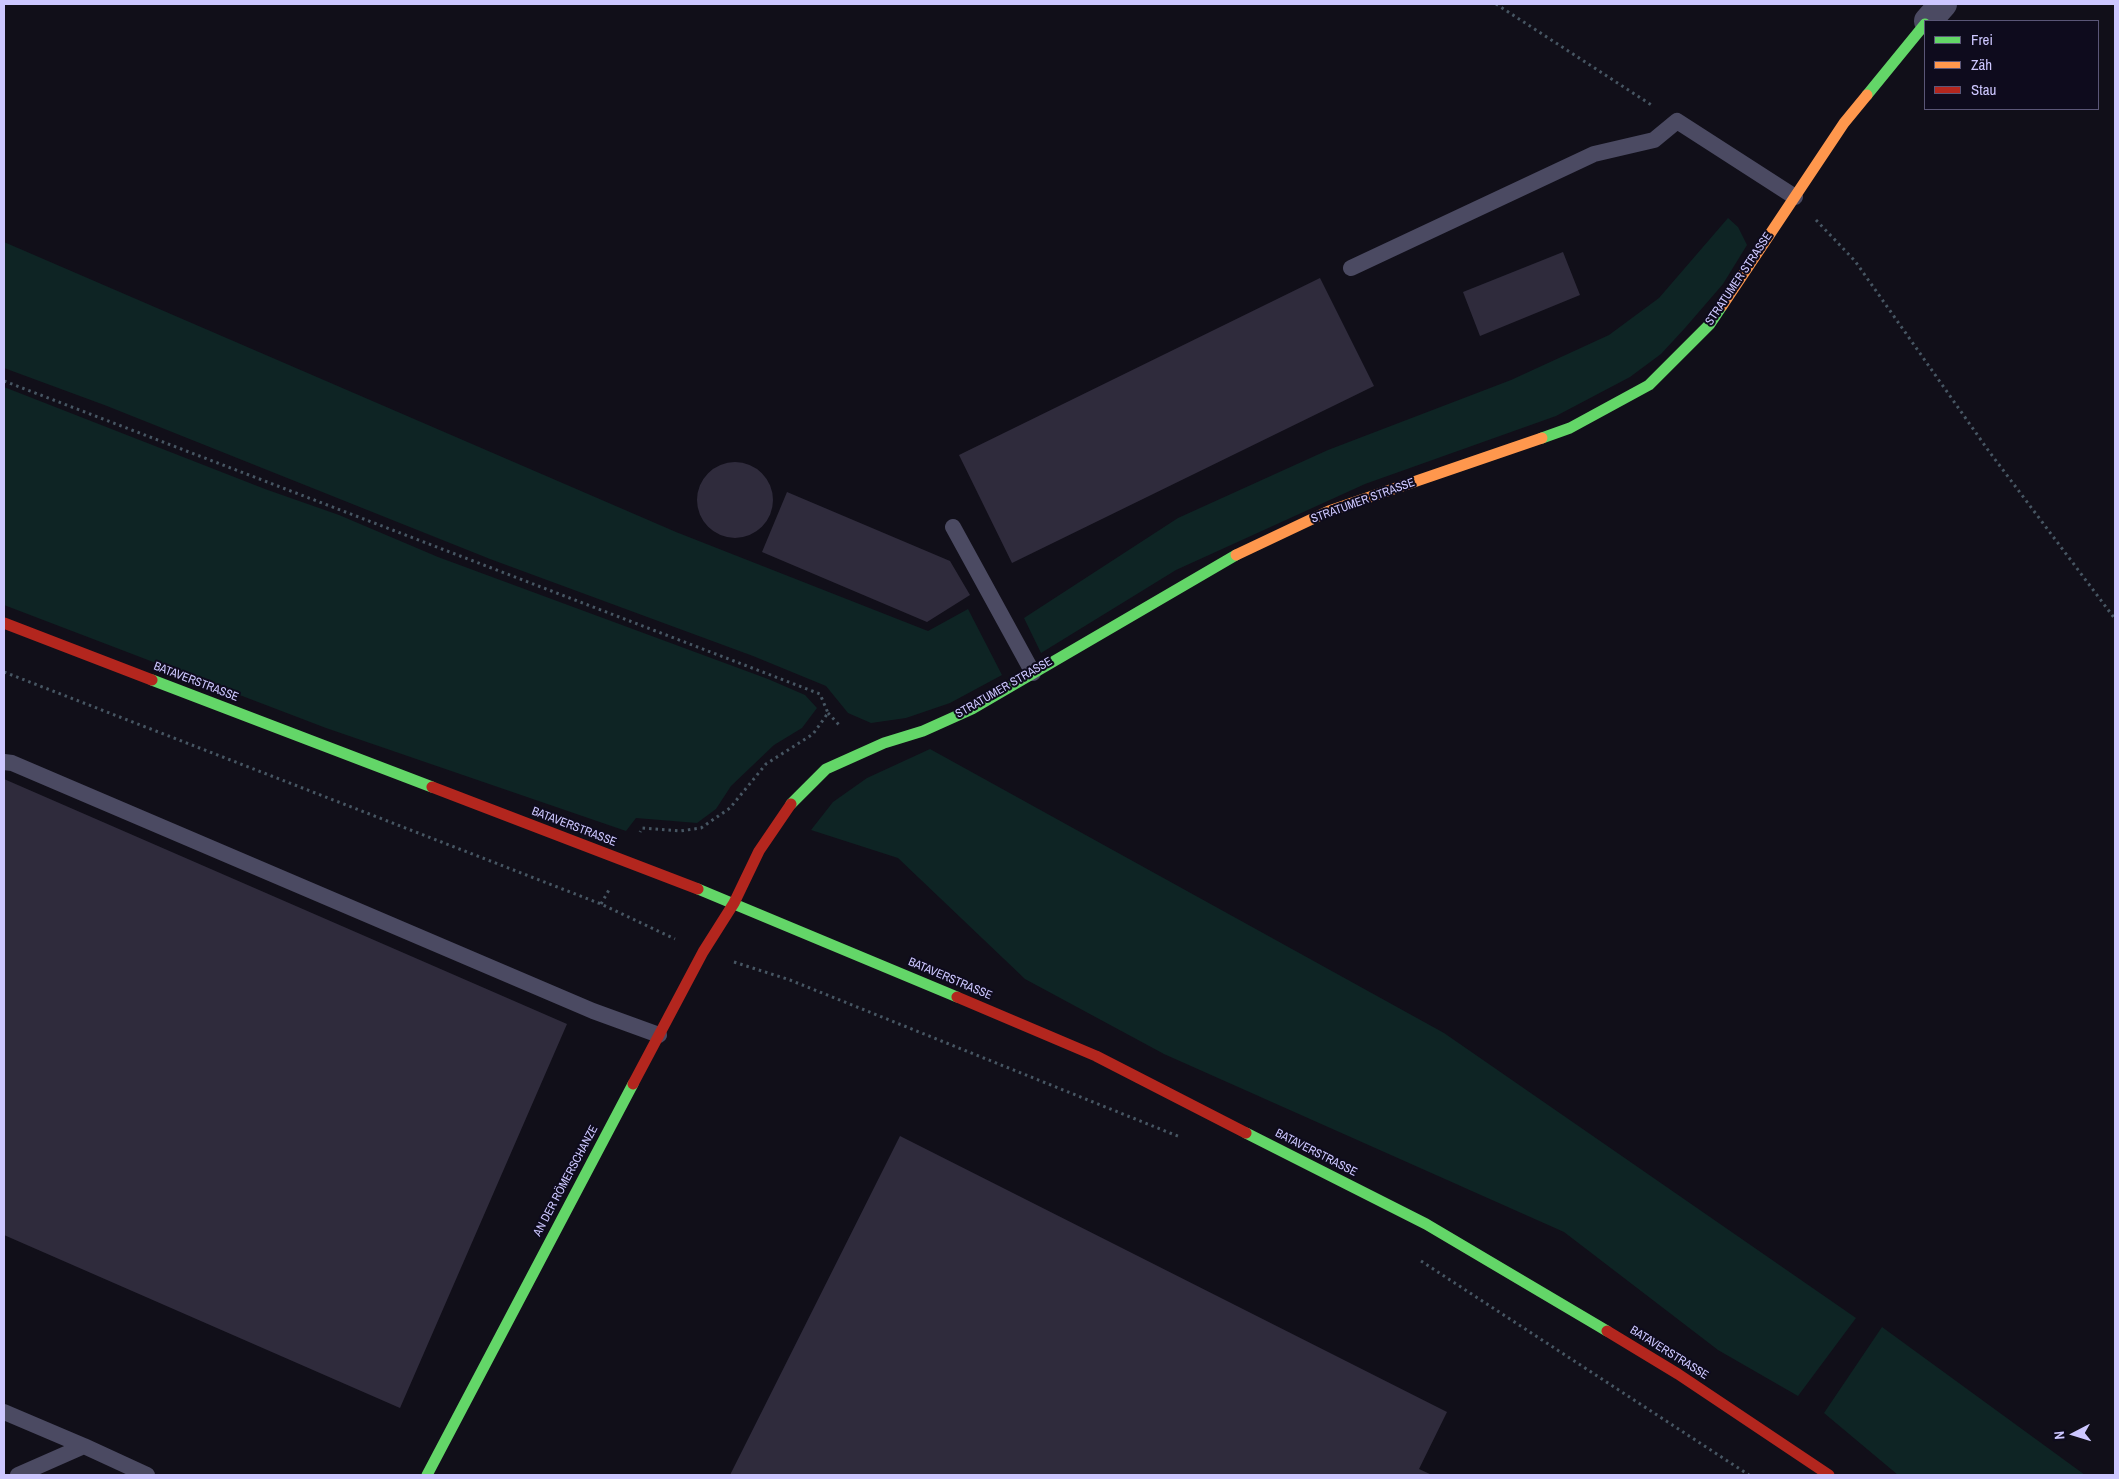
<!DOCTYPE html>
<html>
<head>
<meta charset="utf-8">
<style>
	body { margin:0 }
	#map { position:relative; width:2119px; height:1479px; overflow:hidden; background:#110f19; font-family:"Archivo Narrow",sans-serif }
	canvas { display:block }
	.frame { position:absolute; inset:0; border:5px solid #cdc7ff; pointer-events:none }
	.legend { position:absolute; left:1924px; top:20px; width:175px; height:90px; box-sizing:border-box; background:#0e0b1d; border:1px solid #5a5677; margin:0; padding:6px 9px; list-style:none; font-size:15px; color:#cdc7ff }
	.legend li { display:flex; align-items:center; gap:10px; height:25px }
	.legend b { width:25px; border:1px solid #5a5677 }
	.north { position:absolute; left:2049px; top:1409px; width:50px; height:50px; -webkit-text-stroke:4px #0e0b1d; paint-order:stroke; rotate:265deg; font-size:14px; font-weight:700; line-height:20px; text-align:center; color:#cdc7ff }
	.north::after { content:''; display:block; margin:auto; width:18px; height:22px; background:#cdc7ff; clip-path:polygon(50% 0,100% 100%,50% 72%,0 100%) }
</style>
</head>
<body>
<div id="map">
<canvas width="2119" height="1479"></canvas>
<div class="frame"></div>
<ul class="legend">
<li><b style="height:6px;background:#63d668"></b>Frei</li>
<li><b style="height:6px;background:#ff974d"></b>Zäh</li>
<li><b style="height:6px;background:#b3261e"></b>Stau</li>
</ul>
<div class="north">N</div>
</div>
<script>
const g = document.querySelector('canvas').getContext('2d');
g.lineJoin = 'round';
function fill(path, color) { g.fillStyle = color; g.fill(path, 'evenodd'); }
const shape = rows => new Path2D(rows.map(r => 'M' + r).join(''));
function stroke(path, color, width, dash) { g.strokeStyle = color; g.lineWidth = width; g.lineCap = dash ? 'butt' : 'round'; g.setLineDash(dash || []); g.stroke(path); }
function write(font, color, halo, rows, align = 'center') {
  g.font = font + ' "Archivo Narrow",sans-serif'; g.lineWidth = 4; g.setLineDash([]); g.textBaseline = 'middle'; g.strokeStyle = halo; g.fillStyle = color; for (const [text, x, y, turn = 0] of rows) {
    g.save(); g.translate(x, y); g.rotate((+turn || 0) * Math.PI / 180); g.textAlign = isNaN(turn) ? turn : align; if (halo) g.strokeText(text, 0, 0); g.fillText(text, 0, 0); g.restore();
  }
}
fill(shape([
	[1728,218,1738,227,1747,245,1723,284,1685,328,1661,354,1630,377,1556,416,1365,484,1176,570,1041,653,1024,618,1178,518,1328,450,1511,380,1609,335,1659,298],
	[4,242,676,532,928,631,968,609,1002,675,950,703,906,718,871,723,848,713,826,686,753,656,490,559,107,406,4,368],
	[4,387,265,489,339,515,438,557,768,679,805,695,817,708,802,728,774,745,731,786,716,809,697,823,636,818,626,831,326,728,4,605],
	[930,749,1444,1033,1856,1318,1798,1396,1718,1350,1564,1232,1164,1054,1025,979,898,858,811,830,833,802,867,778],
	[1882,1327,2085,1475,1898,1475,1824,1413]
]), '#0e2424');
fill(shape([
	[1563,252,1580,295,1480,336,1463,292],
	[1320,278,1374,386,1012,563,959,455],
	'697 500a38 38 0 1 1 76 0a38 38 0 1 1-76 0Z',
	[787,492,950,561,970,595,927,622,762,552],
	[4,779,567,1024,400,1408,4,1235],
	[900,1136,1447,1412,1419,1469,1432,1475,730,1475]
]), '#2f2b3c');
stroke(shape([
	[1496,4,1653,106],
	[1816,220,1855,261,1988,450,2115,619],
	[4,381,820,694,828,713,813,734,766,764,730,808,701,828,680,831,642,828,640,832],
	[4,672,601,904,675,939],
	[828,713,841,727],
	[601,904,610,888],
	[734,962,790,980,1180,1137],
	[1421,1261,1749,1475]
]), '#475663', 3, [2.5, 4]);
stroke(shape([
	[1351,268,1594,154,1654,140,1677,121,1795,197],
	[953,527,1033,673],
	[4,762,12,763,593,1011,659,1035],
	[4,1412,84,1446],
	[18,1475,84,1446,147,1475]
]), '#4b4a62', 16);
stroke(shape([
	[1928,21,1943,4]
]), '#4b4a62', 28);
stroke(shape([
	[1867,95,1925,24],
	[1542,438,1570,428,1649,385,1710,324,1722,306],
	[152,680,432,787],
	[791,804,826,769,884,743,923,731,972,709,1236,555],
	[698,889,957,997],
	[1246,1133,1426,1224,1607,1331],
	[427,1475,633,1084]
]), '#63d668', 11);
stroke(shape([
	[1722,306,1844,123,1867,95],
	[1236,555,1329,511,1542,438]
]), '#ff974d', 11);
stroke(shape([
	[4,623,152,680],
	[432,787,698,889],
	[957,997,1096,1056,1246,1133],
	[633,1084,703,952,734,903,759,851,791,804],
	[1607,1331,1678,1374,1829,1475]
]), '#b3261e', 11);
write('12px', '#cdc7ff', '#0e0b1d', [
	["STRATUMER STRASSE",1739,279,-56],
	["STRATUMER STRASSE",1363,501,-20],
	["BATAVERSTRASSE",196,682,21],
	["STRATUMER STRASSE",1004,688,-30],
	["BATAVERSTRASSE",574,827,21],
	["BATAVERSTRASSE",950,979,23],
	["BATAVERSTRASSE",1316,1153,27],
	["AN DER RÖMERSCHANZE",566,1181,-62],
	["BATAVERSTRASSE",1669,1353,32]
]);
</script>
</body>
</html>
